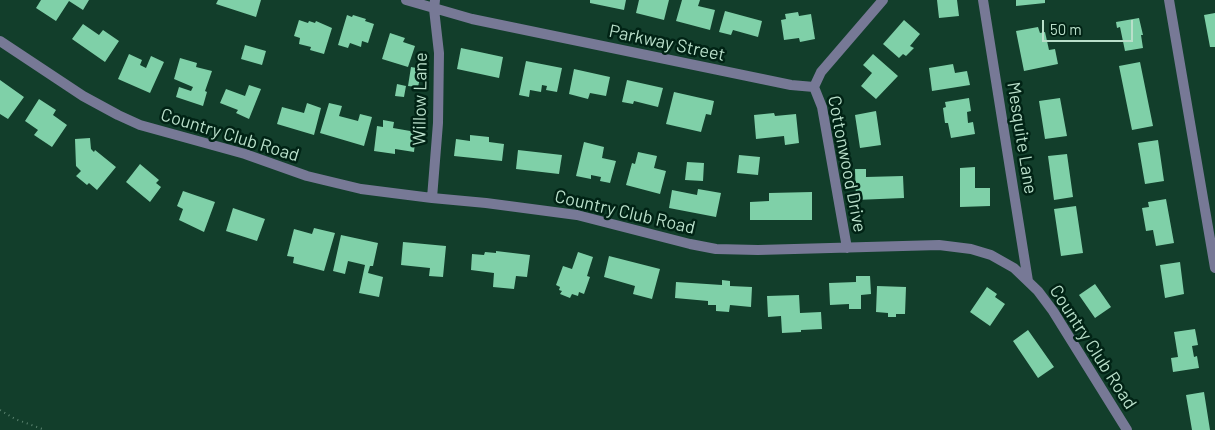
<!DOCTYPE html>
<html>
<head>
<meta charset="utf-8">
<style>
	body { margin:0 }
	#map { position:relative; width:1215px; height:430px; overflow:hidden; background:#123e2b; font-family:Barlow,sans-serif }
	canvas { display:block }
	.scale { position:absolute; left:1042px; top:20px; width:91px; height:22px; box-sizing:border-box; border:2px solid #b9dfca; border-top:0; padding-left:6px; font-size:15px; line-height:18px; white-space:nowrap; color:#b9dfca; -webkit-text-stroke:4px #012315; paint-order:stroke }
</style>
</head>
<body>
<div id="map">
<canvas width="1215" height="430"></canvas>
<div class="scale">50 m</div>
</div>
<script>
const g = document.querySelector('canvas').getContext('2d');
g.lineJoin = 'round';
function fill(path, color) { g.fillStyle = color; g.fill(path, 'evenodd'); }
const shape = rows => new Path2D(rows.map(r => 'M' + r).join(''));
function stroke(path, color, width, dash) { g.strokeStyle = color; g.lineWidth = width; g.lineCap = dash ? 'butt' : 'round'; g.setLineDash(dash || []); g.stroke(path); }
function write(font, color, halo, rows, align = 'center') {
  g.font = font + ' Barlow,sans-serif'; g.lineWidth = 5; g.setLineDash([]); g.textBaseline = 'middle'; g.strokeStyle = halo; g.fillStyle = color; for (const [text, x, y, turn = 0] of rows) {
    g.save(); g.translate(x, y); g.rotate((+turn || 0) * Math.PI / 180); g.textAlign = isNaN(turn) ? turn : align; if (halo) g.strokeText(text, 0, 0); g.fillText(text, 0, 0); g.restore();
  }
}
fill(shape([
	[41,0,89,0,83,10,69,1,56,21,36,8],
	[218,0,261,0,256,17,216,4],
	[590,0,626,0,624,10,590,3],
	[639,0,669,0,664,20,636,13],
	[682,0,700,0,698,6,715,10,710,30,676,21],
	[937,0,957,0,959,16,939,18],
	[1016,0,1045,0,1045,3,1016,6],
	[725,11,762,21,758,37,733,30,731,35,719,32],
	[798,12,799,16,811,14,815,39,800,42,799,38,784,40,781,20,786,19,785,14],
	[1215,13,1215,47,1210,47,1204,15],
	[347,15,352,17,353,15,366,19,365,21,374,24,368,43,362,41,361,47,350,43,348,48,338,45],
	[1139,18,1143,35,1141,35,1143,48,1125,51,1120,27,1117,28,1116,22],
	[299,20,308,23,309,21,315,23,316,21,332,28,324,54,310,50,311,47,299,44,300,38,294,36],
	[904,20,920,34,910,46,914,48,906,56,903,54,899,58,883,44],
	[83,24,99,35,103,30,119,41,105,62,72,39],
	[1038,27,1040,33,1045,32,1049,50,1055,49,1058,64,1024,71,1016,31],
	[390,33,405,38,403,42,415,46,408,67,382,59],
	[245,45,266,51,262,65,241,59],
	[461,48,503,57,499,78,457,69],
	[129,54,142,60,140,65,146,68,151,56,164,62,150,93,118,79],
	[873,54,898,76,876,99,861,86,872,73,863,65],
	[180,58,197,63,196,67,212,71,205,91,207,92,203,106,176,97,179,87,191,91,193,87,174,79],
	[526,61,562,68,557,92,546,90,547,86,542,85,541,92,530,90,529,97,519,95],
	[1140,62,1153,126,1132,130,1119,66],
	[953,64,955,73,967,71,970,85,932,91,929,68],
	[411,67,422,69,418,87,408,86],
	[574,69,610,77,606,96,590,93,588,99,569,94],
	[0,80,24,97,8,119,0,114],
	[627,80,663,88,658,107,634,101,633,104,622,102],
	[397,84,406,86,404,97,395,96],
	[249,85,261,89,249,119,236,113,238,110,220,103,226,89,245,96],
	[674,92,714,101,711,115,706,114,701,132,666,124],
	[969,98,971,111,967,112,968,123,973,122,975,134,951,138,948,123,945,123,943,108,946,107,945,102],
	[1060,98,1067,136,1045,139,1039,101],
	[39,99,56,110,53,115,67,125,52,147,34,135,38,130,25,121],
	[307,103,321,108,314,135,277,124,282,107,304,113],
	[329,103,342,106,339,116,358,121,360,114,372,117,364,146,320,133],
	[876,111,881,145,860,148,855,115],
	[774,113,775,116,796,114,799,143,785,145,784,136,756,139,754,115],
	[383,120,394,122,393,128,416,132,414,152,395,149,395,154,374,151,377,126,383,127],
	[470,135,489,137,489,142,504,144,502,161,454,156,456,139,470,141],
	[90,138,91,149,94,152,95,150,116,167,97,190,89,183,87,185,76,176,81,171,76,166,75,139],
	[1158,140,1164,181,1145,184,1138,143],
	[584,142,604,147,602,158,616,161,610,183,600,181,601,177,591,175,591,179,576,176],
	[518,150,562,155,559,174,516,169],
	[638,152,657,156,654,168,666,171,660,194,626,185,632,163,635,164],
	[1067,154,1073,197,1054,200,1048,156],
	[739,155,760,157,758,175,737,173],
	[687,162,704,163,703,181,685,180],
	[140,164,159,180,156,183,161,187,150,202,126,182],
	[975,167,975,188,990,188,990,206,960,207,960,168],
	[855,169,866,169,866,177,903,176,904,198,856,200],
	[698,189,721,193,716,217,669,208,672,190,697,195],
	[183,191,215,202,204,232,179,220,183,209,177,206],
	[812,192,812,220,750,220,750,202,769,201,769,193],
	[1166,199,1174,243,1156,246,1153,230,1146,231,1142,208,1149,207,1148,202],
	[1076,206,1083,253,1061,256,1054,209],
	[233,208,265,219,257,241,226,231],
	[314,228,335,233,324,271,293,263,294,257,287,256,294,229,312,234],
	[341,235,378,243,373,266,370,266,368,273,383,277,379,297,359,293,365,265,348,261,345,274,333,271],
	[403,242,446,246,443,277,429,276,430,268,401,265],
	[496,251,530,255,527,277,516,276,514,289,493,287,494,273,471,270,472,254,484,255,485,252,496,253],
	[578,252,593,257,587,276,590,277,584,294,579,292,578,296,572,294,570,298,560,294,562,291,559,290,560,287,556,285,563,266,572,269],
	[609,256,660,269,652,299,633,294,635,286,604,277],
	[1180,262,1184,294,1165,298,1160,265],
	[856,276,870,276,871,294,861,295,861,309,849,309,849,304,830,305,829,283,856,282],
	[722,280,730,281,730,286,752,287,751,307,730,305,729,312,716,311,716,305,708,305,708,301,675,298,676,282,722,285],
	[1095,284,1111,307,1095,318,1079,295],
	[877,286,906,287,905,314,896,314,896,317,888,317,888,313,876,312],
	[987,287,997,294,995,297,1005,304,990,326,970,312],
	[799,295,800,313,821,312,822,329,801,330,801,332,782,333,781,316,768,317,767,296],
	[1195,329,1198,345,1192,346,1194,357,1197,356,1199,368,1173,372,1171,358,1178,357,1174,332],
	[1028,330,1054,367,1038,378,1013,341],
	[1204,392,1210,430,1192,430,1186,395]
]), '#7fd0a8');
stroke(shape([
	[0,410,15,419,45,430]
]), '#5b8470', 2, [1, 4]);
stroke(shape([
	[406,0,472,19,791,85,814,87],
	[983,0,1028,281],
	[1169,0,1215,268],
	[0,41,83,96,118,115,140,125,245,154,307,176,361,189,432,198,486,203,577,215,690,244,716,249,758,250,939,245,971,249,991,255,1014,268,1038,291,1053,311,1127,430],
	[814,87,822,107,847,248],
	[814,87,821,72,883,0],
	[432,198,438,123,439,53,434,9,435,0]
]), '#777996', 10);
write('18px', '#b9dfca', '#012315', [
	["Parkway Street",667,43,12],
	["Willow Lane",420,99,-89],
	["Country Club Road",230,135,17],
	["Mesquite Lane",1022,138,81],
	["Cottonwood Drive",847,164,79],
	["Country Club Road",625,212,13],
	["Country Club Road",1093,347,57]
]);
</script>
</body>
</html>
